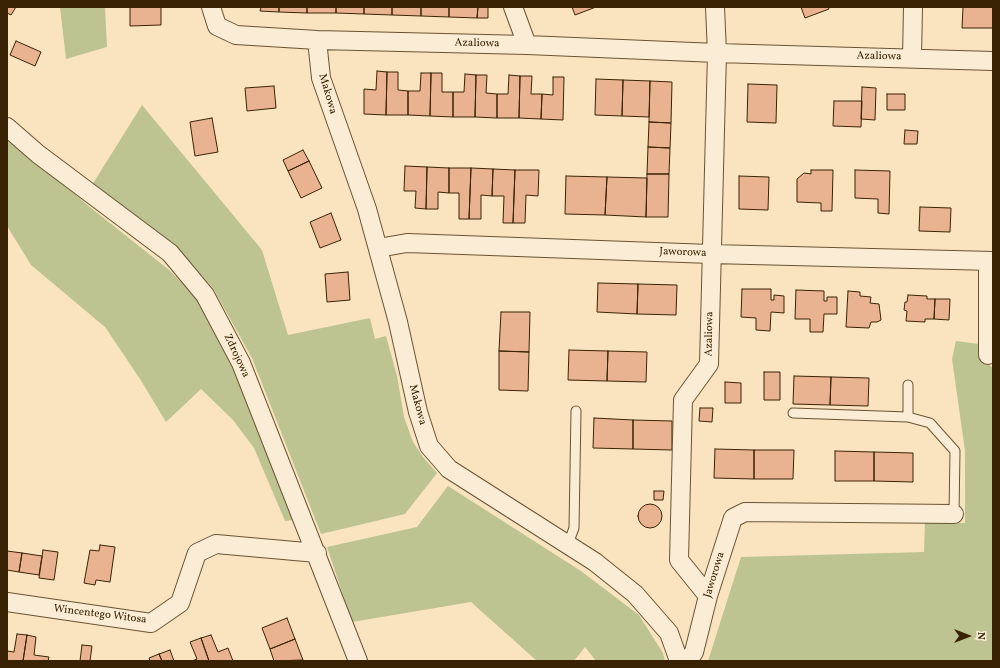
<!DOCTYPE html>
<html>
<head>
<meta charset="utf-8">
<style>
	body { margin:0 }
	#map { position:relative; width:1000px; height:668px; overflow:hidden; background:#f9e4bf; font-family:Vollkorn,serif }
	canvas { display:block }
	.frame { position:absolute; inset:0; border:8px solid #3a2304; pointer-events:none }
	.north { position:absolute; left:948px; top:616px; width:40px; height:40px; -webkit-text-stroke:3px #fbedd5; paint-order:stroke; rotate:90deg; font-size:11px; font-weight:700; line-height:16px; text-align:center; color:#3a2304 }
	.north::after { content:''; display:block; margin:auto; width:14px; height:18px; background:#3a2304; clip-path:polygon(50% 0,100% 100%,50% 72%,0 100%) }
</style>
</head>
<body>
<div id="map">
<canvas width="1000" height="668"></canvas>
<div class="frame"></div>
<div class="north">N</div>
</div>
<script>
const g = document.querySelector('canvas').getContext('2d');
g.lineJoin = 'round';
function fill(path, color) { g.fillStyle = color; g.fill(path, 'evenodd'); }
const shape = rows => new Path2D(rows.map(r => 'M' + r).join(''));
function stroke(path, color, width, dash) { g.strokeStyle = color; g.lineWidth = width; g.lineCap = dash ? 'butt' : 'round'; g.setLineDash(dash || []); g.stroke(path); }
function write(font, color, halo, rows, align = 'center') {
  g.font = font + ' Vollkorn,serif'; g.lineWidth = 3; g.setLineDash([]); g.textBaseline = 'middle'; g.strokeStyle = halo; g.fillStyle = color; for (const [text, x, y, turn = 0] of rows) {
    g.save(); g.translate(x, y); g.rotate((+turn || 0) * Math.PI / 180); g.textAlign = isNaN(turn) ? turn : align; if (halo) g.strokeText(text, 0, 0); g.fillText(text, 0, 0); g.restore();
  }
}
fill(shape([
	[60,7,105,7,107,47,66,59],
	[142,105,262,250,288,335,370,318,375,339,386,336,397,376,404,417,413,442,423,457,437,473,405,514,321,534,252,358,213,288,174,244,92,185],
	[7,136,91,208,168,269,196,297,232,367,293,520,285,521,254,448,233,420,201,389,166,422,140,379,105,327,31,265,7,226],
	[956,341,979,344,986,362,993,368,993,661,708,661,741,557,924,552,925,522,965,523,965,451,952,359],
	[448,486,581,571,639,615,663,653,665,661,596,661,585,647,574,661,537,661,471,602,352,622,327,547,417,527]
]), '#bdc492');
const building = shape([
	[7,7,16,7,11,15,7,13,7,7],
	[130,7,161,7,161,25,130,26,130,7],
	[261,7,279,7,279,12,260,11,261,7],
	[279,7,307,7,307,13,279,12,279,7],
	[307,7,336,7,336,13,307,13,307,7],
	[336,7,364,7,364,14,336,13,336,7],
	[364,7,392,7,392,15,364,14,364,7],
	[392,7,421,7,421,16,392,15,392,7],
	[421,7,449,7,449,17,421,16,421,7],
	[449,7,478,7,477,18,449,17,449,7],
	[478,7,488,7,488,18,477,18,478,7],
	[572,7,596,7,575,15,572,7],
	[801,7,828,7,829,9,805,18,801,7],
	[963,7,993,7,993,28,962,28,963,7],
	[16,41,41,52,35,66,10,55,16,41],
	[377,71,387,72,386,115,364,114,364,89,376,90,377,71],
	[387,72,398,72,398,90,408,91,408,115,386,115,387,72],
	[421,73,431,73,430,116,408,115,408,91,420,91,421,73],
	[431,73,442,73,442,92,453,92,453,117,430,116,431,73],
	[465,74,476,75,475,117,453,117,453,92,464,92,465,74],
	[476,75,487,75,486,93,497,94,497,118,475,117,476,75],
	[509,75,520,76,519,118,497,118,497,94,508,94,509,75],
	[520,76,532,76,531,94,542,94,541,119,519,118,520,76],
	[553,77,564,77,563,120,541,119,542,94,553,95,553,77],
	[596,79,623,80,622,116,595,115,596,79],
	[623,80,650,81,649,117,622,116,623,80],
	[650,81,672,82,671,123,649,122,650,81],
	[748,84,777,85,776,123,747,122,748,84],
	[274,86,276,108,247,111,245,88,274,86],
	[862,87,876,88,875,120,861,119,862,87],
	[887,94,905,94,905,110,887,110,887,94],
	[834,101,862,101,861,127,833,126,834,101],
	[212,118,218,152,195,156,190,122,212,118],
	[649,122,671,123,670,148,648,147,649,122],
	[905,130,918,131,917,144,904,144,905,130],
	[648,147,670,148,669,174,647,174,648,147],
	[303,150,309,161,288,171,283,160,303,150],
	[309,161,322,188,301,198,288,171,309,161],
	[405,166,427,167,426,209,415,208,416,191,404,191,405,166],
	[427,167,449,168,449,193,438,192,438,209,426,209,427,167],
	[449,168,471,168,469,219,459,219,459,193,449,193,449,168],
	[471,168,493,169,492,196,481,195,481,219,469,219,471,168],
	[493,169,515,170,513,223,503,223,504,196,492,196,493,169],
	[515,170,539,170,538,196,526,195,525,223,513,223,515,170],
	[811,170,833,170,832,211,821,211,821,203,797,202,797,179,804,173,811,174,811,170],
	[855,170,890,171,889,214,878,213,878,199,855,198,855,170],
	[647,174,669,174,668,217,646,217,647,174],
	[566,176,607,177,605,215,565,214,566,176],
	[739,176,769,177,768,210,739,209,739,176],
	[607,177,647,178,646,217,605,215,607,177],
	[920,207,951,208,950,232,919,231,920,207],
	[331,213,341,240,320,248,310,222,331,213],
	[348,272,350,300,327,302,325,274,348,272],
	[598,283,638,284,637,314,597,312,598,283],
	[638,284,677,285,676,315,637,314,638,284],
	[742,289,771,289,771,300,774,300,774,295,784,296,784,313,771,312,770,331,756,330,756,318,741,317,742,289],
	[796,290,824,291,824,301,827,301,827,297,837,297,837,314,824,314,823,332,810,332,810,319,795,319,796,290],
	[848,291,860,292,860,296,871,297,870,303,879,304,881,320,877,322,871,322,869,328,846,327,848,291],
	[908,295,927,296,927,299,935,299,934,319,925,319,925,322,906,321,907,311,904,310,905,302,907,302,908,295],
	[935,299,950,299,949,320,934,319,935,299],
	[501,312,530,312,529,352,499,351,501,312],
	[569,350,608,351,607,381,568,380,569,350],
	[499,351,529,352,528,391,499,390,499,351],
	[608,351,647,352,646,382,607,381,608,351],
	[764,372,780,372,780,400,764,400,764,372],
	[794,376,831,377,830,405,793,404,794,376],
	[831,377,869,378,868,406,830,405,831,377],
	[725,382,741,383,741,403,725,403,725,382],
	[700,408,713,408,712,422,699,421,700,408],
	[594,418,633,420,633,449,593,448,594,418],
	[633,420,672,421,672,450,633,449,633,420],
	[715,449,754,450,754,479,714,478,715,449],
	[754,450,794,450,793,479,754,479,754,450],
	[835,451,874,452,874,481,835,481,835,451],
	[874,452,913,453,913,482,874,481,874,452],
	[654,491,664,491,663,500,654,500,654,491],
	'638 516a12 12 0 1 1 24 0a12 12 0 1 1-24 0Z',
	[100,545,115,547,110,582,96,580,95,585,84,583,90,550,99,551,100,545],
	[43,550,58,552,54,580,39,578,43,550],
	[7,551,22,553,19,572,7,570,7,551],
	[22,553,42,556,39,575,19,572,22,553],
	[287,618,295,639,270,649,262,628,287,618],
	[17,634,27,635,23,661,7,661,7,651,14,652,17,634],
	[27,635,36,637,34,655,49,657,48,661,23,661,27,635],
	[211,635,218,652,228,648,233,661,209,661,201,638,211,635],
	[201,638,209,661,192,661,197,659,190,642,201,638],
	[295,639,303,660,274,661,270,649,295,639],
	[82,645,92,646,90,661,80,661,82,645],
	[170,650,174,661,162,661,159,654,170,650],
	[159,654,162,661,150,661,149,658,159,654]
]);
fill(building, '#e9b391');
stroke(building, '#3a2304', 1);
const lane = shape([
	[908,385,908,417,930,423,955,451,954,514],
	[793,413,908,417],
	[568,544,574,528,576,411]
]);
const street = shape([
	[211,7,217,26,236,35,317,40,527,45,717,53,993,61],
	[513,7,527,45],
	[317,40,321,78,367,209,398,322,418,412,429,446,449,469,595,562,635,594,669,633,679,661],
	[912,58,913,7],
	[7,127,38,154,170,253,205,295,241,363,358,661],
	[378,248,407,243,711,254,993,261],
	[988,261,988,355],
	[708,596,679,560,683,400,709,364,717,53,715,7],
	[7,602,151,623,180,603,197,553,216,544,317,553],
	[688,661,694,652,708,596,733,518,745,512,954,514]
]);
stroke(lane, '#6a5333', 11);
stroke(street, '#6a5333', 20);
stroke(lane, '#fbedd5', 9);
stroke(street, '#fbedd5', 18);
write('11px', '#3a2304', '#fbedd5', [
	["Azaliowa",477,44,1],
	["Azaliowa",879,57,1],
	["Makowa",327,94,74],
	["Jaworowa",683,253,2],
	["Azaliowa",710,334,-89],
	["Zdrojowa",236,356,65],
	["Makowa",417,405,75],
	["Jaworowa",715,575,-73],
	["Wincentego Witosa",100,615,7]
]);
</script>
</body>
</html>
